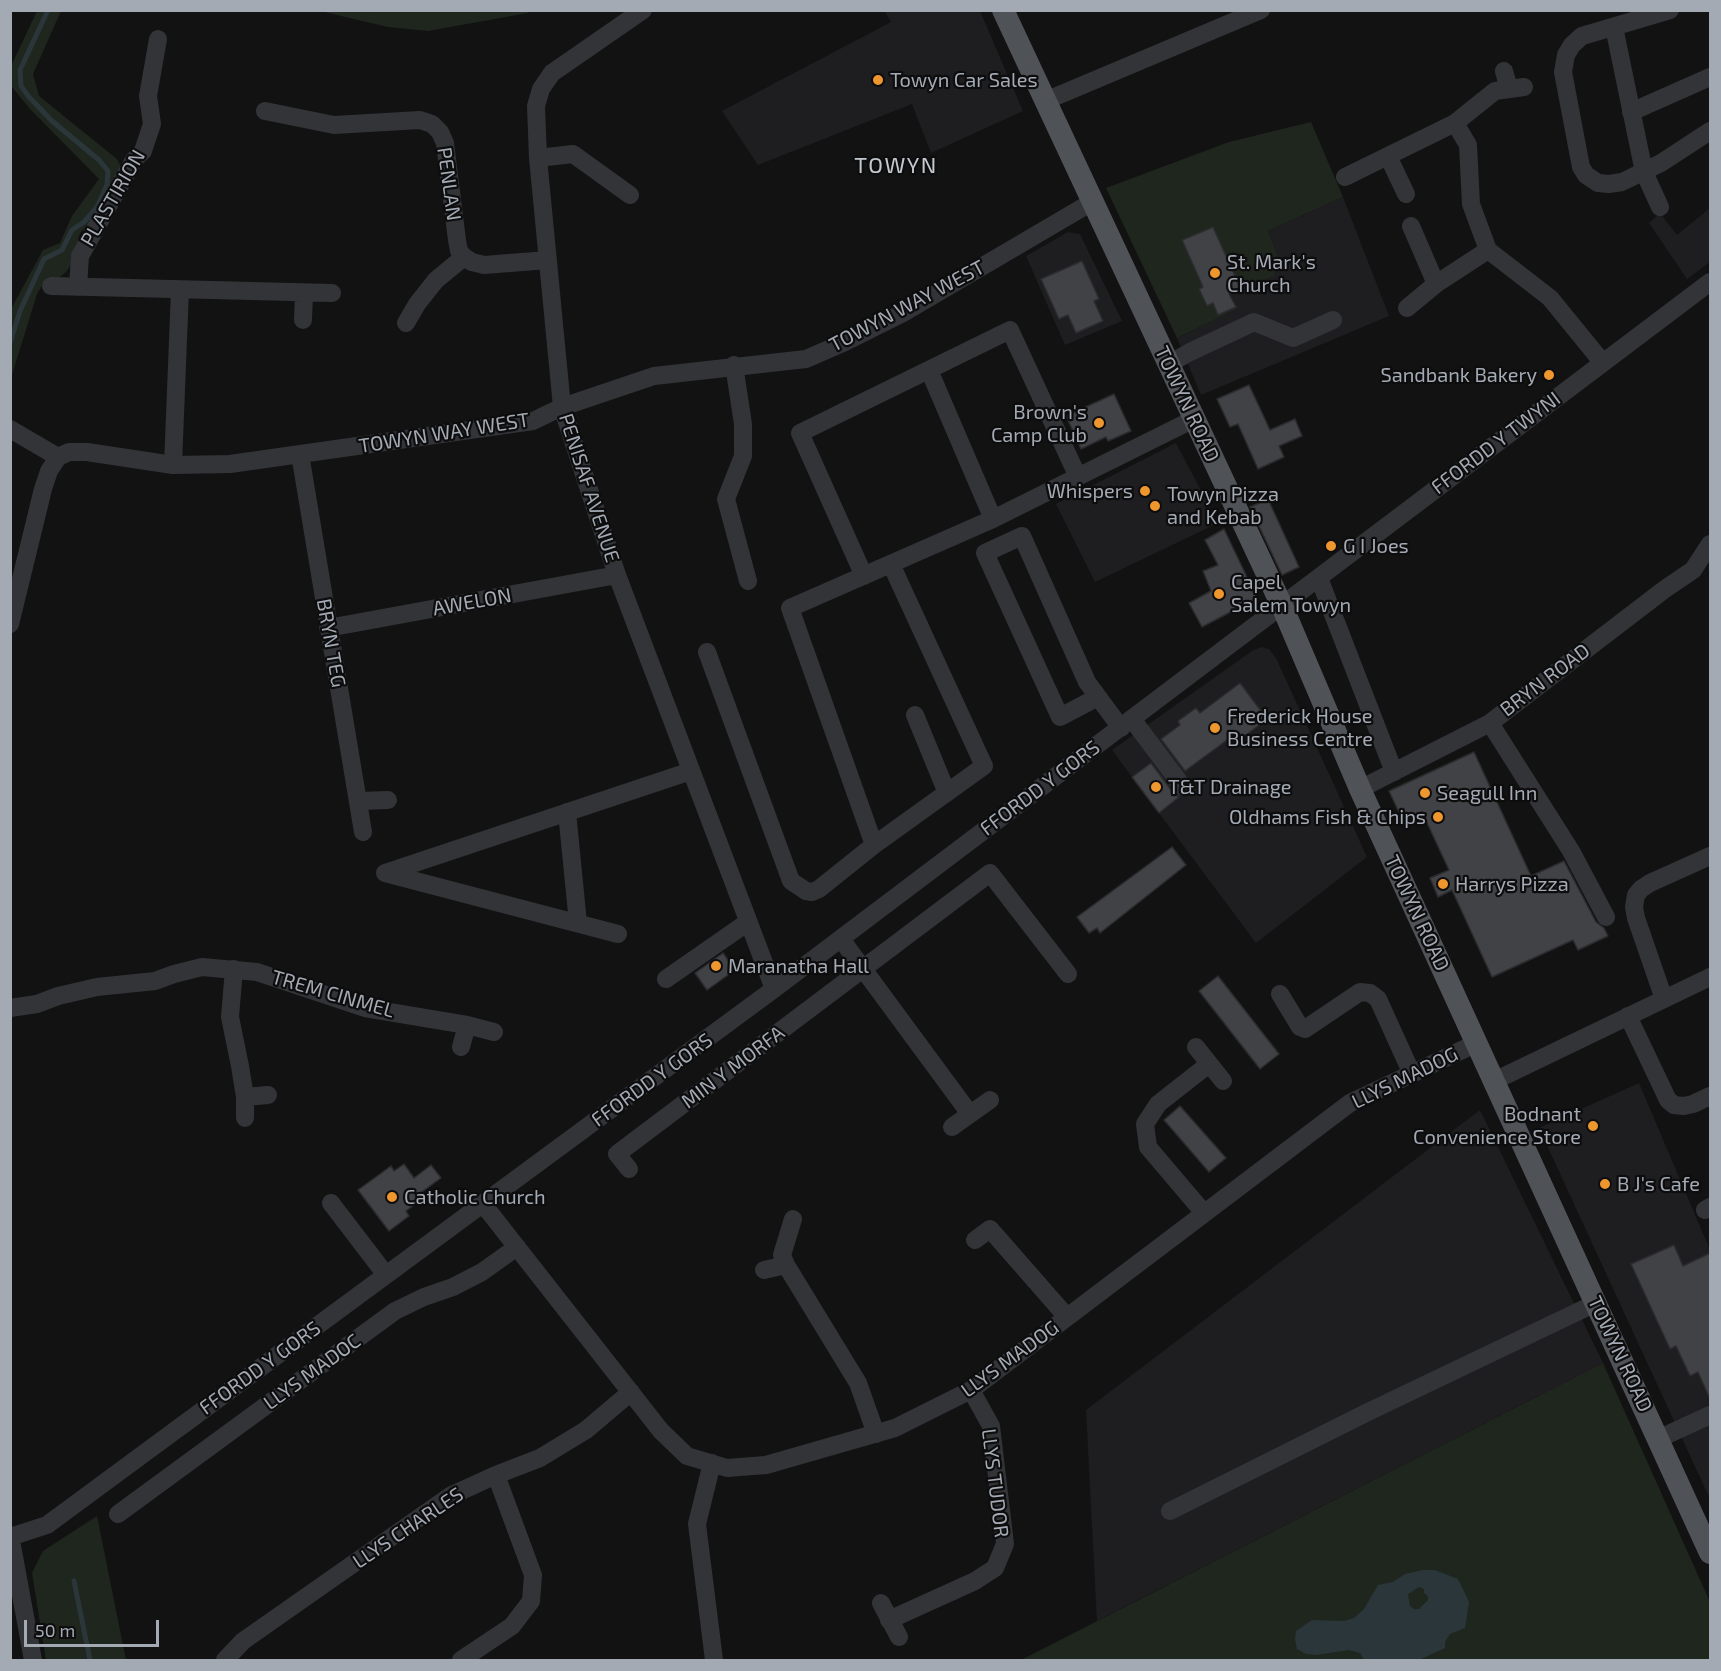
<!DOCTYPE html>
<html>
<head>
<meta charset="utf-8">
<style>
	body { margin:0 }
	#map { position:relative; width:1721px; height:1671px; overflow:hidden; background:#121213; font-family:"Exo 2",sans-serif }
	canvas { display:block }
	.frame { position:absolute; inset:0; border:12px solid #a3aab4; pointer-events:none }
	.scale { position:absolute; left:24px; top:1620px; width:135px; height:27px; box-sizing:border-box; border:3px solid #a3aab4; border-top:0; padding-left:8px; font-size:18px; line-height:21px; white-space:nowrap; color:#a3aab4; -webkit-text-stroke:4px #0d0d0e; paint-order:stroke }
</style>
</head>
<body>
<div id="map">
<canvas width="1721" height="1671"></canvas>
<div class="frame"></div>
<div class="scale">50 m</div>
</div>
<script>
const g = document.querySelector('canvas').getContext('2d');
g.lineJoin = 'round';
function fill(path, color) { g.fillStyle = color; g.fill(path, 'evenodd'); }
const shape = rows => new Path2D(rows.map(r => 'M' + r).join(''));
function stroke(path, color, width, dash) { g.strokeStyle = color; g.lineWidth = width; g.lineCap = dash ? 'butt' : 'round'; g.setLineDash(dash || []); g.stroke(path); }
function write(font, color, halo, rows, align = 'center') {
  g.font = font + ' "Exo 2",sans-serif'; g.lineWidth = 4.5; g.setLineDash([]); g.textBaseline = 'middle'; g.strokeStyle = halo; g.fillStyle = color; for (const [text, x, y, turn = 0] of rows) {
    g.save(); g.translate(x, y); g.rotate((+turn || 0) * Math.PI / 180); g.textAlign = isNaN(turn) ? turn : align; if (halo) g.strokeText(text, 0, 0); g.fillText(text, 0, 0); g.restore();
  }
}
fill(shape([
	[884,10,980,11,1023,111,931,153,912,104,758,165,722,111,891,22],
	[1343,197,1389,316,1201,395,1177,338,1237,309,1229,294,1282,266,1268,231],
	[1710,208,1710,262,1687,279,1649,223,1660,213,1677,235],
	[1068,232,1080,234,1122,321,1065,345,1026,256],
	[1176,443,1218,523,1095,582,1056,504],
	[1261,647,1269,649,1276,658,1367,857,1256,943,1112,750,1252,651],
	[1639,1083,1710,1250,1710,1499,1539,1128],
	[1480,1110,1603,1363,1097,1621,1086,1410]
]), '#1e1e20');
fill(shape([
	[37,11,61,11,33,74,39,96,117,159,122,169,97,216,80,233,73,261,67,271,59,278,47,277,37,294,11,378,11,309,43,250,60,243,72,216,99,179,30,109,12,87,12,64],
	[528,11,528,13,428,31,388,27,320,11],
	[1311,122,1343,197,1268,231,1282,266,1274,269,1275,275,1230,294,1237,309,1177,338,1106,188,1229,142],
	[1603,1363,1710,1602,1710,1660,1021,1660],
	[97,1516,126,1660,46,1660,32,1573,43,1551]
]), '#1e261e');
fill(shape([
	[1423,1570,1435,1570,1458,1579,1469,1602,1465,1628,1450,1634,1445,1642,1445,1648,1419,1660,1364,1660,1360,1653,1349,1650,1316,1655,1306,1654,1297,1649,1295,1639,1296,1631,1312,1620,1344,1621,1354,1618,1364,1609,1378,1585,1393,1582,1405,1574],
	[1419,1587,1424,1589,1424,1593,1428,1596,1428,1600,1419,1609,1414,1609,1410,1606,1408,1594]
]), '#2b363b');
stroke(shape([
	[10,343,20,311,44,259,62,250,72,230,84,222,97,207,107,185,108,171,99,160,52,121,29,97,21,86,20,70,48,10],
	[74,1581,90,1660]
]), '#2b363b', 5);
const building = shape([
	[1213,227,1241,289,1229,294,1236,307,1218,315,1213,303,1207,306,1199,289,1203,287,1182,240,1213,227],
	[1082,261,1099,299,1094,301,1103,321,1076,333,1068,315,1059,319,1041,279,1082,261],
	[1249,385,1270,430,1295,419,1302,436,1279,446,1284,457,1258,469,1238,424,1230,427,1217,399,1249,385],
	[1114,394,1131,431,1108,441,1106,437,1081,449,1066,416,1114,394],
	[1268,499,1299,567,1282,575,1250,507,1268,499],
	[1224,529,1257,598,1202,627,1189,603,1211,591,1203,571,1218,565,1205,540,1224,529],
	[1240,683,1267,719,1242,738,1238,732,1185,771,1161,739,1180,725,1178,721,1196,708,1200,713,1240,683],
	[1474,752,1531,876,1564,861,1596,922,1604,928,1608,936,1578,950,1573,940,1492,977,1452,890,1438,897,1430,878,1449,870,1422,812,1403,821,1389,791,1474,752],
	[1151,763,1174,794,1179,797,1159,813,1132,777,1151,763],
	[1172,847,1186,865,1100,933,1097,928,1089,933,1077,917,1172,847],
	[723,953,735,970,707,990,695,973,723,953],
	[1218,976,1279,1054,1260,1069,1199,991,1218,976],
	[1180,1106,1226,1158,1209,1172,1164,1120,1180,1106],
	[404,1164,414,1178,431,1165,441,1178,419,1194,422,1199,406,1211,409,1216,389,1231,358,1190,391,1166,394,1171,404,1164],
	[1674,1245,1683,1266,1710,1253,1710,1399,1698,1372,1690,1376,1676,1346,1670,1349,1631,1264,1674,1245]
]);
fill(building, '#414246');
stroke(building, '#2c2c2f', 1.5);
stroke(shape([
	[643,10,552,73,541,89,536,106,538,158,562,407,617,575,774,989],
	[1670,10,1582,36,1572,45,1566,55,1563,72,1581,167,1586,175,1598,183,1609,184,1622,182,1661,163,1710,131],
	[1614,27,1644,172,1660,207],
	[1504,71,1509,89],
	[1045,101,1261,10],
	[265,111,334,125,420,120,432,124,440,132,445,143,457,240,459,251,464,257,472,262,484,265,548,260],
	[1631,112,1710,77],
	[1455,123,1468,145,1471,204,1488,250,1550,298,1603,363],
	[1388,156,1406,194],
	[538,158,573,154,630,195],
	[1345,177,1455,123,1495,91,1524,87],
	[1411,226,1436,284],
	[51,286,332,293],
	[78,287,80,256,134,160,143,151,152,124,148,96,158,39],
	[1407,308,1436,284,1488,250],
	[303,320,304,293],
	[406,323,417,304,436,280,464,257],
	[1169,364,1190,352,1254,322,1293,338,1333,320],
	[734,365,743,424,743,456,726,499,748,581],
	[929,370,993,519],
	[10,429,58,457,69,452,87,452,173,465,230,464,533,421,562,407,654,376,806,359,845,342,903,313,1092,202],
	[300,454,363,832],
	[173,465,180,290],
	[891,564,984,766,874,845,790,608,993,519,1194,419],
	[864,576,800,433,1010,330,1078,477],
	[1319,578,1394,772],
	[10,624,43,489,49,471,58,457],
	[328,628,617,575],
	[707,652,791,881,806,891,812,892,819,889,874,845],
	[1098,697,1060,717,985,553,1022,536,1087,682,1121,728],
	[915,715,947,793],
	[1132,719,1183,787],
	[1490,723,1571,851,1606,917],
	[1360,789,1490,723,1665,589,1693,570,1710,544],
	[358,801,388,800],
	[567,812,578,923],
	[618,934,385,873,691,771],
	[841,939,970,1114],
	[234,969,230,1017,240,1066,245,1097,245,1118],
	[666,979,748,922],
	[1280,994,1300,1027,1305,1029,1360,992,1370,993,1378,999,1412,1074],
	[1664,999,1636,918,1634,907,1636,895,1641,889,1650,883,1710,856],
	[10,1008,37,1004,58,996,97,987,155,981,174,974,202,967,257,972,365,1008,467,1025],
	[1628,1016,1668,1100,1674,1105,1684,1106,1693,1104,1710,1096],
	[461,1047,467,1025,494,1032],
	[1196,1047,1223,1081],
	[1494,1081,1710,977],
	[245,1097,268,1095],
	[952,1127,990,1100],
	[629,1169,617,1154,990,873,1068,974],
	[331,1203,386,1275],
	[483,1204,661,1431,687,1456,727,1468,766,1465,895,1428,971,1390,1350,1103,1477,1043],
	[1705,1210,1710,1207],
	[1204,1213,1148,1147,1145,1124,1158,1104,1209,1064],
	[793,1219,782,1255,786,1265,858,1383,876,1434],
	[975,1240,990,1229,1067,1317],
	[764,1270,786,1265],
	[1658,1439,1710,1415],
	[712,1463,697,1524,714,1660],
	[1170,1511,1368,1412,1596,1303],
	[118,1514,395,1311,424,1297,453,1287,482,1272,517,1247],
	[10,1535,33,1660],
	[10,1537,47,1525,774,989,1710,282],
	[881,1603,899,1637],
	[889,1620,975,1581,995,1568,1005,1544,991,1426,971,1390],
	[225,1660,243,1641,450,1496,496,1475,540,1458,586,1430,631,1392],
	[461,1660,512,1626,531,1601,533,1575,496,1475]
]), '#333438', 18);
stroke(shape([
	[1003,10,1282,606,1360,789,1710,1553]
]), '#4f5257', 22);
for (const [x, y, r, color] of [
	[878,80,6,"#ee972f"],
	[1215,273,6,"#ee972f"],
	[1549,375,6,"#ee972f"],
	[1099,423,6,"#ee972f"],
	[1145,491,6,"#ee972f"],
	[1155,506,6,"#ee972f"],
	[1331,546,6,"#ee972f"],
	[1219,594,6,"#ee972f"],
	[1215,728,6,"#ee972f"],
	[1156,787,6,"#ee972f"],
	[1425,793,6,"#ee972f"],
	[1438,817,6,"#ee972f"],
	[1443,884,6,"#ee972f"],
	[716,966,6,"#ee972f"],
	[1593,1126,6,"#ee972f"],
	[1605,1184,6,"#ee972f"],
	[392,1197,6,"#ee972f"]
]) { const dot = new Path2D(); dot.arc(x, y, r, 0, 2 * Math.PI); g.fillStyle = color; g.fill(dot); stroke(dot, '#0d0d0e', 2); }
write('20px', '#a3aab4', '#0d0d0e', [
	["Towyn Car Sales",890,80],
	["St. Mark's",1227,262],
	["Church",1227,285],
	["Sandbank Bakery",1537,375,"right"],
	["Brown's",1087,412,"right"],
	["Camp Club",1087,435,"right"],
	["Whispers",1133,491,"right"],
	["Towyn Pizza",1167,494],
	["and Kebab",1167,517],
	["G I Joes",1343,546],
	["Capel",1231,582],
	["Salem Towyn",1231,605],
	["Frederick House",1227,716],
	["Business Centre",1227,739],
	["T&T Drainage",1168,787],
	["Seagull Inn",1437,793],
	["Oldhams Fish & Chips",1426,817,"right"],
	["Harrys Pizza",1455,884],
	["Maranatha Hall",728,966],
	["Bodnant",1581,1114,"right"],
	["Convenience Store",1581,1137,"right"],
	["B J's Cafe",1617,1184],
	["Catholic Church",404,1197]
], 'left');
write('20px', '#a3aab4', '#0d0d0e', [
	["PENLAN",449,184,82],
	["PLASTIRION",113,198,-60],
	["TOWYN WAY WEST",907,306,-28],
	["TOWYN ROAD",1187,404,65],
	["TOWYN WAY WEST",444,433,-9],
	["FFORDD Y TWYNI",1496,443,-37],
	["PENISAF AVENUE",589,488,72],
	["AWELON",472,602,-10],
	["BRYN TEG",331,643,80],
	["BRYN ROAD",1545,680,-37],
	["FFORDD Y GORS",1040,788,-37],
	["TOWYN ROAD",1417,913,65],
	["TREM CINMEL",333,994,16],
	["MIN Y MORFA",733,1067,-37],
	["LLYS MADOG",1405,1078,-26],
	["FFORDD Y GORS",652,1080,-36],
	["TOWYN ROAD",1620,1354,65],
	["LLYS MADOG",1010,1359,-36],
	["FFORDD Y GORS",260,1368,-36],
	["LLYS MADOC",312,1372,-36],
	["LLYS TUDOR",995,1483,83],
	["LLYS CHARLES",408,1528,-34]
]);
g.letterSpacing = '1.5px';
write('22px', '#c4c9d0', '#0d0d0e', [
	["TOWYN",896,166]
]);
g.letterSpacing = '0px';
</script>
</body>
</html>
